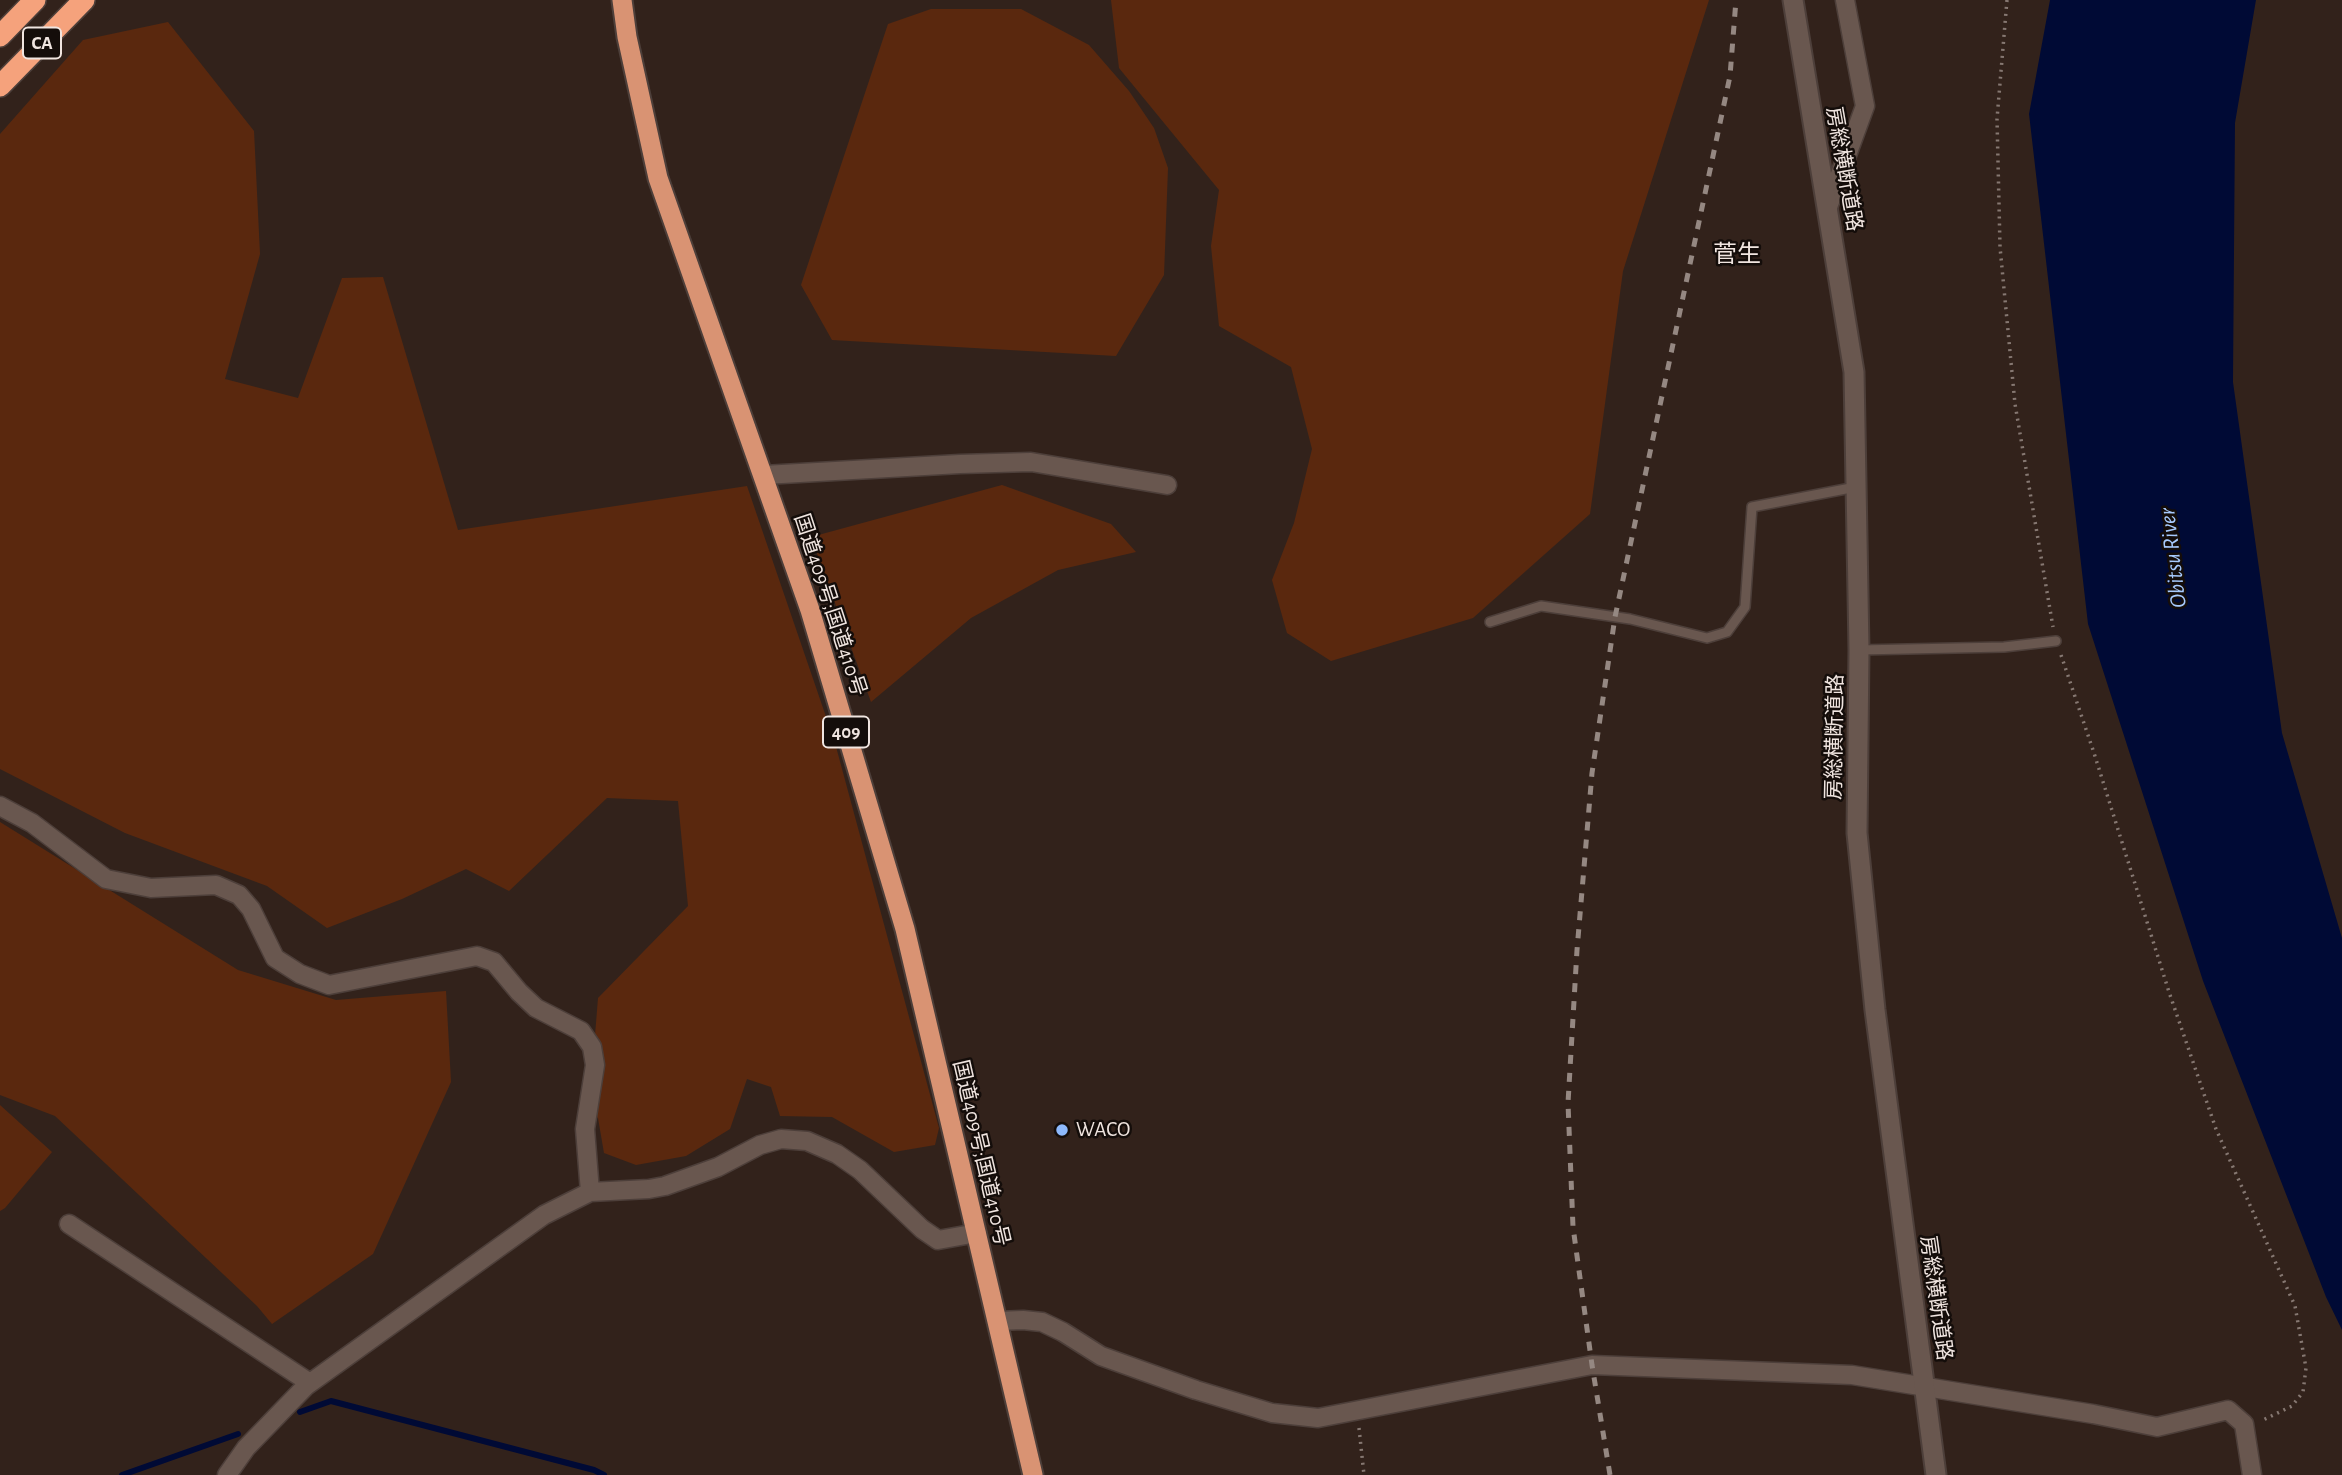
<!DOCTYPE html>
<html>
<head>
<meta charset="utf-8">
<style>
	body { margin:0 }
	canvas { display:block; background:#32221b }
</style>
</head>
<body>
<canvas width="2342" height="1475"></canvas>
<script>
const g = document.querySelector('canvas').getContext('2d');
g.lineJoin = 'round';
function fill(path, color) { g.fillStyle = color; g.fill(path, 'evenodd'); }
const shape = rows => new Path2D(rows.map(r => 'M' + r).join(''));
function stroke(path, color, width, dash) { g.strokeStyle = color; g.lineWidth = width; g.lineCap = dash ? 'butt' : 'round'; g.setLineDash(dash || []); g.stroke(path); }
function write(font, color, halo, rows, align = 'center') {
  g.font = font + ' "Alegreya Sans","Noto Sans JP",sans-serif'; g.lineWidth = 5; g.setLineDash([]); g.textBaseline = 'middle'; g.strokeStyle = halo; g.fillStyle = color; for (const [text, x, y, turn = 0] of rows) {
    g.save(); g.translate(x, y); g.rotate((+turn || 0) * Math.PI / 180); g.textAlign = isNaN(turn) ? turn : align; if (halo) g.strokeText(text, 0, 0); g.fillText(text, 0, 0); g.restore();
  }
}
fill(shape([
	[1111,0,1709,0,1623,271,1590,514,1473,618,1331,661,1287,633,1272,580,1294,523,1312,449,1291,367,1219,326,1211,246,1219,190,1119,68],
	[931,9,1021,9,1089,45,1129,91,1154,128,1168,168,1164,275,1116,356,832,340,801,285,888,24],
	[168,22,254,131,260,254,225,379,298,398,342,278,383,277,458,530,747,486,835,743,939,1128,935,1145,894,1152,832,1117,780,1116,771,1087,747,1079,730,1129,686,1156,636,1165,604,1153,598,1118,589,1111,598,998,688,906,678,801,607,798,509,891,466,869,402,899,327,928,267,886,125,833,0,769,0,134,83,40],
	[1002,485,1111,524,1136,552,1058,570,971,618,871,702,811,537],
	[0,822,238,970,336,1000,446,991,451,1082,373,1254,272,1324,257,1306,55,1116,0,1095],
	[0,1105,52,1152,5,1208,0,1211]
]), '#5a280e');
fill(shape([
	[2050,0,2256,0,2235,123,2233,382,2282,733,2342,938,2342,1330,2326,1297,2203,981,2088,624,2029,114]
]), '#000a35');
stroke(shape([
	[300,1412,331,1401,594,1470,604,1475],
	[122,1475,238,1434]
]), '#000a35', 6);
const service = shape([
	[1490,622,1541,606,1630,619,1707,638,1727,632,1745,607,1752,507,1856,487],
	[1859,650,2004,647,2056,641]
]);
const minor = shape([
	[1828,207,1865,106,1845,0],
	[764,475,960,464,1031,462,1167,485],
	[0,806,32,823,106,879,151,888,216,885,239,895,251,909,275,958,300,974,329,985,477,956,494,962,519,992,536,1008,581,1031,592,1047,595,1065,585,1129,590,1192],
	[69,1224,310,1383],
	[997,1321,1023,1320,1042,1322,1063,1332,1101,1356,1196,1390,1272,1413,1318,1418,1592,1365,1852,1375,2093,1414,2157,1427,2228,1410,2244,1424,2252,1475],
	[227,1475,246,1448,306,1386,544,1215,590,1192,649,1189,665,1186,718,1167,760,1145,781,1139,807,1141,837,1154,860,1170,922,1229,938,1240,977,1233]
]);
const tertiary = shape([
	[1793,0,1854,372,1859,650,1857,833,1875,1010,1936,1475]
]);
const trunk = shape([
	[622,0,627,37,658,178,810,610,905,929,1033,1475]
]);
const motorway = shape([
	[0,36,35,0],
	[0,86,84,0]
]);
stroke(service, '#4d3f3a', 12);
stroke(minor, '#4d3f3a', 21);
stroke(tertiary, '#4d3f3a', 23);
stroke(trunk, '#4d3f3a', 23);
stroke(motorway, '#4d3f3a', 24);
stroke(shape([
	[2007,0,1997,119,2000,247,2015,404,2053,627],
	[2061,655,2094,753,2169,992,2216,1129,2295,1306,2306,1368,2303,1392,2292,1406,2261,1421],
	[1359,1428,1364,1475]
]), '#867872', 3.5, [2, 5]);
stroke(service, '#69574f', 9);
stroke(minor, '#69574f', 18);
stroke(tertiary, '#69574f', 19);
stroke(trunk, '#d99373', 19);
stroke(motorway, '#f5a27c', 21);
stroke(shape([
	[1610,1475,1592,1365,1573,1227,1568,1103,1577,950,1592,773,1615,617,1730,76,1736,0]
]), '#958882', 5, [9, 9]);
for (const [x, y, r, color] of [
	[1062,1130,7,"#8db9fc"]
]) { const dot = new Path2D(); dot.arc(x, y, r, 0, 2 * Math.PI); g.fillStyle = color; g.fill(dot); stroke(dot, '#140d0a', 2.5); }
for (const [x, y, w] of [
	[42,43,38],
	[846,732,46]
]) { const box = new Path2D(); box.roundRect(x - w / 2, y - 15.5, w, 31, 5); g.fillStyle = '#140d0a'; g.fill(box); stroke(box, '#f0e5e0', 2); }
write('bold 19px', '#f0e5e0', null, [
	["CA",42,43],
	["409",846,732]
]);
write('21px', '#f0e5e0', '#140d0a', [
	["房総横断道路",1844,169,80],
	["国道409号;国道410号",830,605,72],
	["房総横断道路",1835,737,-89],
	["国道409号;国道410号",981,1153,77],
	["房総横断道路",1936,1298,82]
]);
write('21px', '#f0e5e0', '#140d0a', [
	["WACO",1076,1130]
], 'left');
write('italic 23px', '#a7cafe', '#140d0a', [
	["Obitsu River",2173,558,-97]
]);
write('24px', '#f0e5e0', '#140d0a', [
	["菅生",1737,255]
]);
</script>
</body>
</html>
